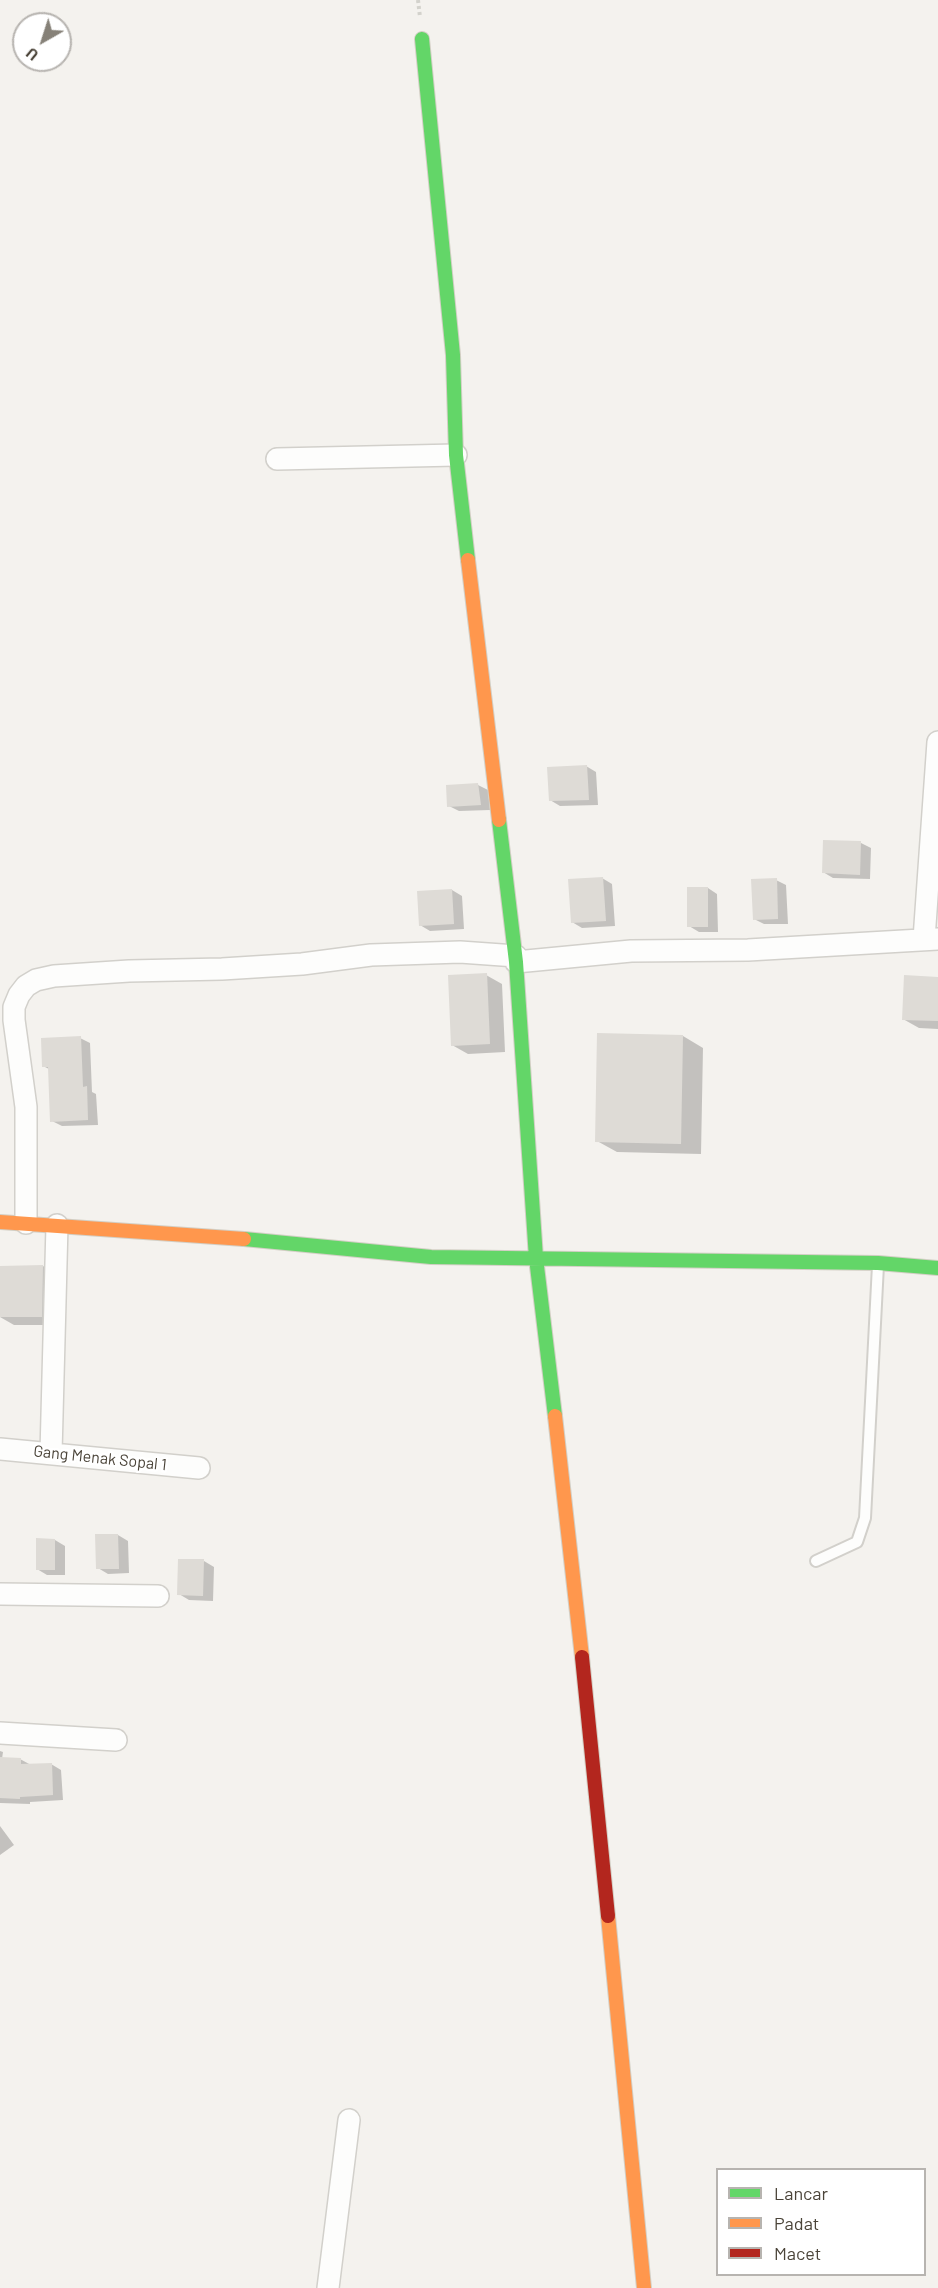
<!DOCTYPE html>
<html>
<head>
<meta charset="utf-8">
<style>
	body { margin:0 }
	#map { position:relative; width:938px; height:2288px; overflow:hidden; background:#f4f2ee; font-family:Barlow,sans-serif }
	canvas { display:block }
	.legend { position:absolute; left:716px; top:2168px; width:210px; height:108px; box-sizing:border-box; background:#fff; border:2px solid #b7b4b0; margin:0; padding:8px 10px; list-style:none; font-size:18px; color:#4b4439 }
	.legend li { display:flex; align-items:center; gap:12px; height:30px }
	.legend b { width:30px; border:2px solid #b7b4b0 }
	.north { position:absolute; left:12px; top:12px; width:60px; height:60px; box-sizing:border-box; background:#fff; border:2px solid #b7b4b0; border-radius:50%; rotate:219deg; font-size:16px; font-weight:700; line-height:24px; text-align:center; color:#4b4439 }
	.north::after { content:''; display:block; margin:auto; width:21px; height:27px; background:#868178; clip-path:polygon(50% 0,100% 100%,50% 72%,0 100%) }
</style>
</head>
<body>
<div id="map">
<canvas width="938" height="2288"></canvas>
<ul class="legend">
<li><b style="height:8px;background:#63d668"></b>Lancar</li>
<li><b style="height:8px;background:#ff974d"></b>Padat</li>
<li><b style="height:8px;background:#b3261e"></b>Macet</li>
</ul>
<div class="north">U</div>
</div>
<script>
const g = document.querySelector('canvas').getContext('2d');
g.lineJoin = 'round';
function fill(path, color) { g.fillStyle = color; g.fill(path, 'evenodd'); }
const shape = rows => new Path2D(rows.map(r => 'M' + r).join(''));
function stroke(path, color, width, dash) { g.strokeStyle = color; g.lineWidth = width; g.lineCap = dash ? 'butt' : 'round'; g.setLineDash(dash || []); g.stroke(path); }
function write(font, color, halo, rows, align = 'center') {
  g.font = font + ' Barlow,sans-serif'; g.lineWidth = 5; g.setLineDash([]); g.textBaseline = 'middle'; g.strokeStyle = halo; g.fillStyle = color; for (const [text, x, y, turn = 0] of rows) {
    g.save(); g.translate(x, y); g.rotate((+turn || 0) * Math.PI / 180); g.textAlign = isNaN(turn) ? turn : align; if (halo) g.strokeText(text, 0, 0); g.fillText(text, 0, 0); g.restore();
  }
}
fill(shape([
	[586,766,596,772,598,805,560,806,550,800],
	[478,785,488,790,490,810,459,811,449,806],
	[825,841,861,843,871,848,870,879,833,878,823,872],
	[602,878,612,884,615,926,582,928,572,922],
	[776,880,786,885,788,924,764,924,754,919],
	[708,888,717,894,718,932,699,932,689,926],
	[452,890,462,896,464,929,430,931,420,925],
	[486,975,502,984,505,1052,468,1054,452,1045],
	[938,978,938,1029,919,1028,903,1019],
	[683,1036,703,1048,701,1154,617,1152,597,1141],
	[80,1038,90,1043,92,1092,96,1094,98,1125,62,1126,52,1121,49,1069,43,1066],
	[43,1266,58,1275,57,1325,14,1325,0,1317,0,1267],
	[118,1535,128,1541,129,1573,108,1574,98,1568],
	[55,1540,65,1546,65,1575,47,1575,37,1569],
	[204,1561,214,1567,213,1601,189,1600,179,1594],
	[0,1751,3,1752,2,1759,20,1759,31,1765,51,1764,61,1770,63,1800,30,1802,30,1804,0,1803,0,1810],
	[0,1826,14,1845,0,1855]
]), '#0003');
fill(shape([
	[587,765,589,800,549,801,547,767],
	[478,783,481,805,447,807,446,785],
	[823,840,861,841,860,875,822,873],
	[603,877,606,921,571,923,568,879],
	[777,878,778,919,753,920,751,879],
	[687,887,708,887,708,927,687,927],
	[452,889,454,924,419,926,417,891],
	[487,973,490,1044,451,1046,448,975],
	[904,975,938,977,938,1021,902,1020],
	[597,1033,683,1035,681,1144,595,1142],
	[81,1036,83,1087,87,1086,88,1120,50,1122,48,1067,42,1067,41,1038],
	[43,1265,42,1317,0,1317,0,1266],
	[95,1534,118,1534,119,1569,96,1569],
	[36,1538,55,1539,55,1570,36,1570],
	[178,1559,204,1559,203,1596,177,1595],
	[0,1757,21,1758,21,1764,52,1763,53,1795,20,1797,20,1799,0,1798]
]), '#dedbd6');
const lane = shape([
	[816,1561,857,1542,865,1518,878,1265]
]);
const street = shape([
	[277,459,456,455],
	[924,939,938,742],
	[516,962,631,951,748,950,938,939],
	[26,1223,26,1107,14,1020,14,1007,19,995,26,986,36,980,54,976,129,971,222,969,302,964,371,955,460,952,516,956],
	[0,1449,199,1468],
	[51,1453,57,1225],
	[0,1594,158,1596],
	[0,1733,116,1740],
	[328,2288,349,2120]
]);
const fast = shape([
	[422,39,453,355,456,455,468,560],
	[499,820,516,962,536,1258,555,1416],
	[244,1239,431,1257,878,1263,938,1268]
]);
const slow = shape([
	[468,560,499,820],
	[0,1222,244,1239],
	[555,1416,582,1657],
	[608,1916,644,2288]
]);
const jam = shape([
	[582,1657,608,1916]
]);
stroke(lane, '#d2d0cb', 14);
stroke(street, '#d2d0cb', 24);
stroke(fast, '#d3cfc5', 16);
stroke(slow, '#d3cfc5', 16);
stroke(jam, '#d3cfc5', 16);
stroke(shape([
	[418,0,420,17]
]), '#d3d2cc', 4, [3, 3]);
stroke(lane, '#fdfdfc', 10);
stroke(street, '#fdfdfc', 21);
stroke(fast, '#63d668', 14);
stroke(slow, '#ff974d', 14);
stroke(jam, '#b3261e', 14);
write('16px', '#4b4439', '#fff', [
	["Gang Menak Sopal 1",100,1458,6]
]);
</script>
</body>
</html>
